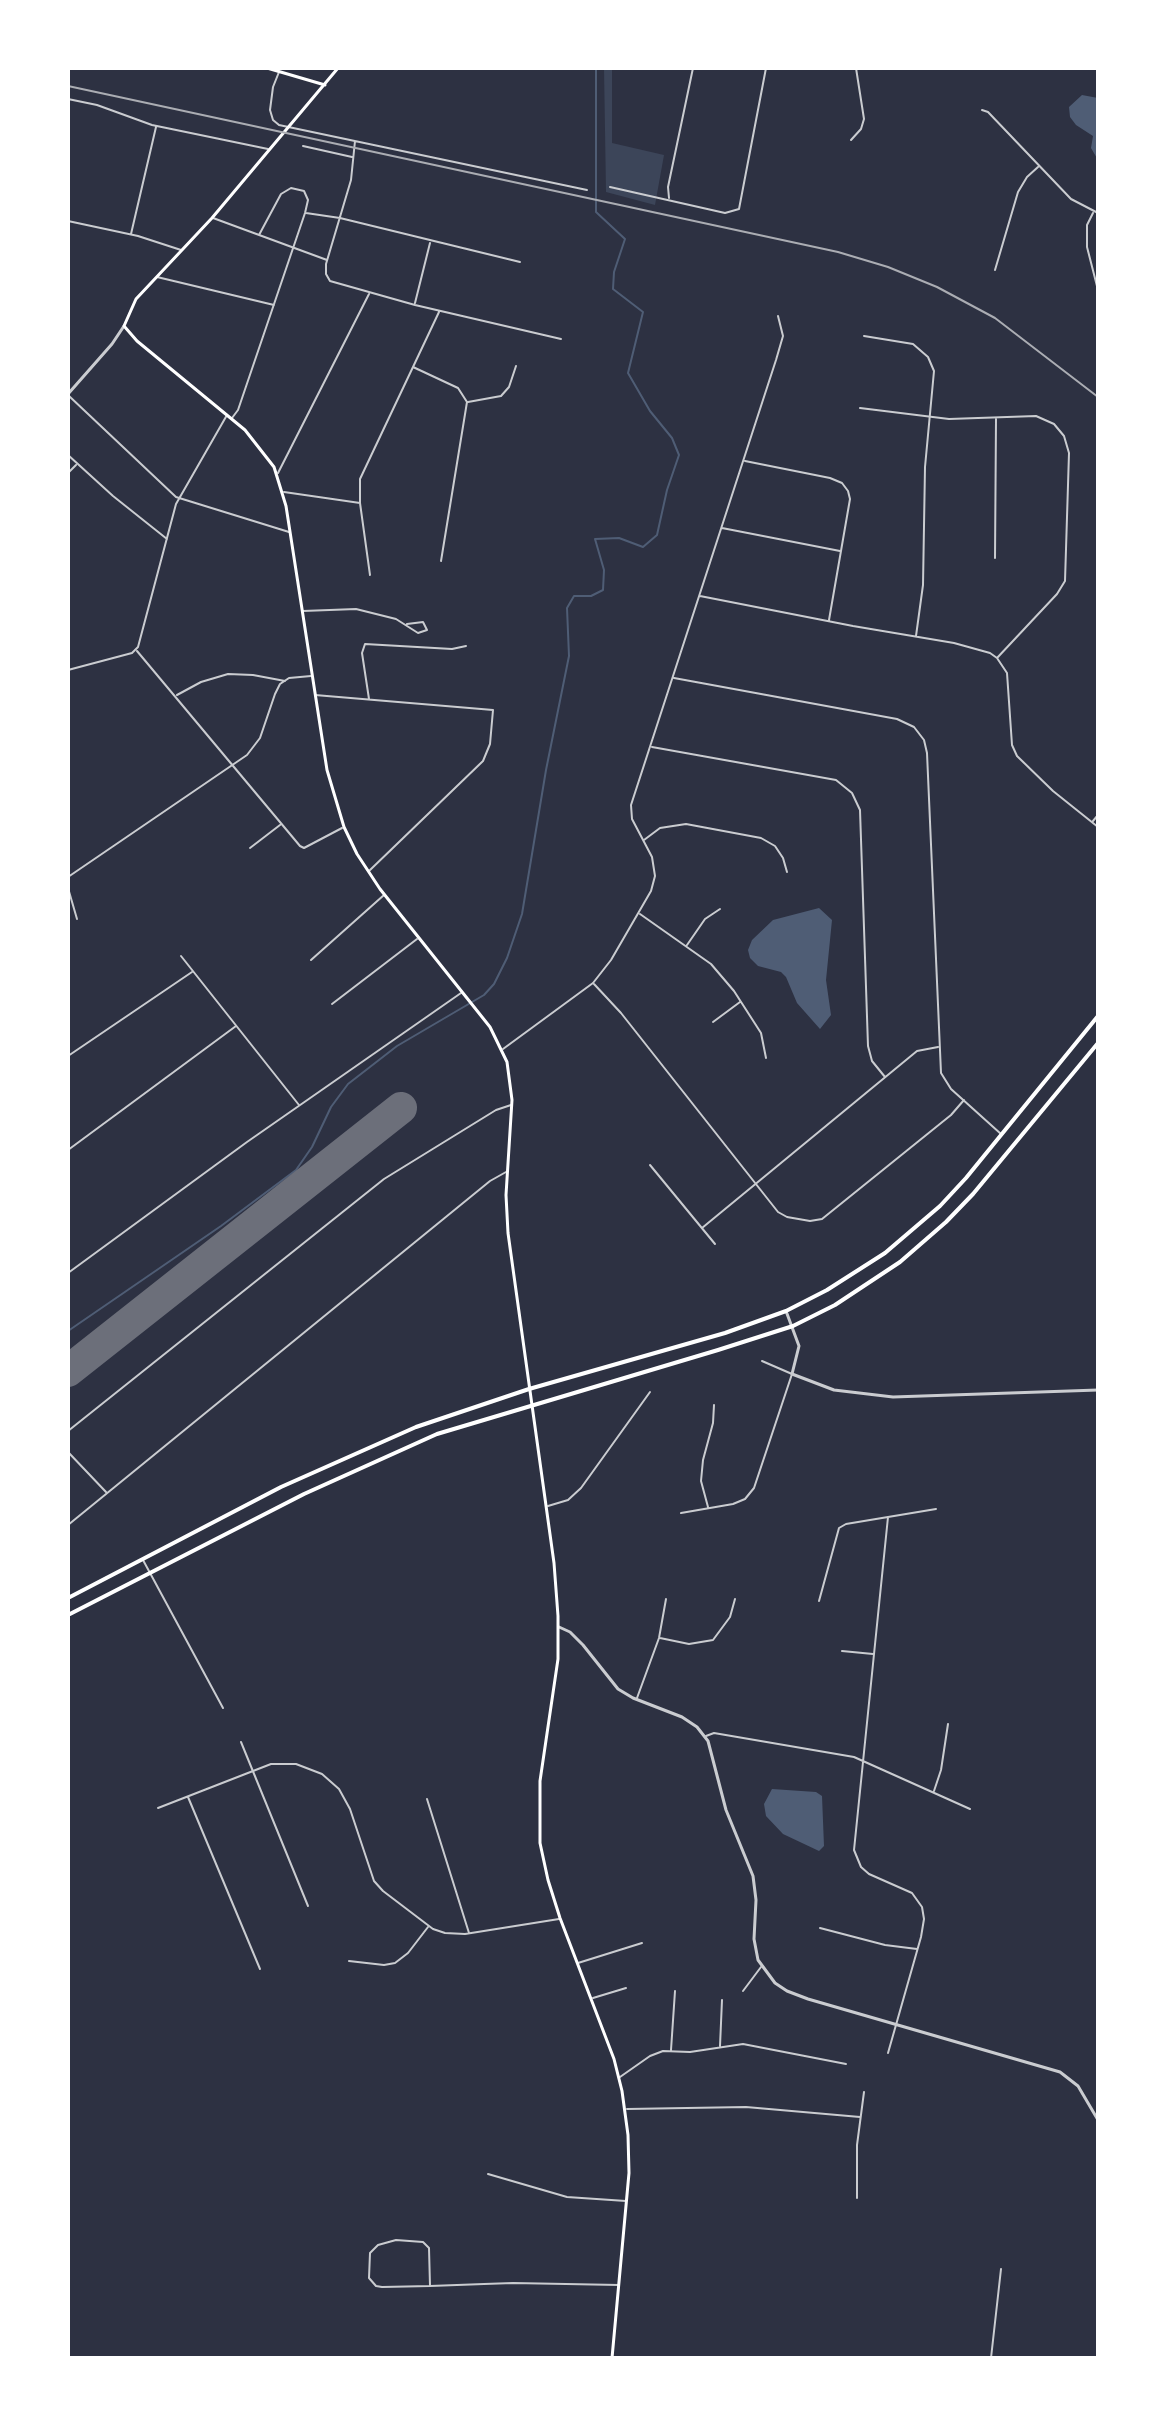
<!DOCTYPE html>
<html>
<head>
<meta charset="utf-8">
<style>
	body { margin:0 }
	#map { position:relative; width:1166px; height:2426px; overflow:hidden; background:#2d3142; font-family:Figtree,sans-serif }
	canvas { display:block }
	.frame { position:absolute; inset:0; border:70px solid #fff; pointer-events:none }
</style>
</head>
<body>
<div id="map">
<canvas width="1166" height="2426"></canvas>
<div class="frame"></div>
</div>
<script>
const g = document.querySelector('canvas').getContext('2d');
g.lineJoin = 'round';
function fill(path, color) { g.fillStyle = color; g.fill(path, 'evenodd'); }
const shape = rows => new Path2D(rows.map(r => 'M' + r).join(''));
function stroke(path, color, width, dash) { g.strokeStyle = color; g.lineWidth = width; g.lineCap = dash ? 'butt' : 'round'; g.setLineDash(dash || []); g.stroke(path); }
fill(shape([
	[604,68,612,68,612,143,664,155,655,205,606,192]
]), '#3c4559');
fill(shape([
	[1082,95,1098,98,1098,160,1091,148,1093,136,1076,125,1070,117,1069,107],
	[819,908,832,920,826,980,831,1015,820,1029,797,1003,786,977,781,972,758,966,750,958,748,950,752,940,773,920],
	[772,1789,816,1792,822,1796,824,1846,819,1851,783,1834,766,1816,764,1804]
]), '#4f5d75');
stroke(shape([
	[68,1331,221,1226,296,1170,312,1147,331,1107,348,1084,397,1046,484,995,494,984,507,958,522,914,546,770,569,656,567,608,574,596,591,596,603,590,604,570,595,539,619,538,643,547,657,535,667,490,679,455,672,438,650,411,628,373,643,312,613,289,614,272,625,239,596,212,596,68]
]), '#4f5d75', 2);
stroke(shape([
	[68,1371,401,1108]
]), '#6c6f7a', 32);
stroke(shape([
	[257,68,267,68],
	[279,72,273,87,270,110,273,120,279,125,587,190],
	[68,99,97,105,152,125,268,149],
	[982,110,988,112,1071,199,1098,213],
	[851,140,861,129,864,119,856,68],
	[355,141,351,180,326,264,326,274,330,281,415,305,561,339],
	[303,146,352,157],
	[610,187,725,213,739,209,766,68],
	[669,198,668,187,693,68],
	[306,213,340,218,520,262],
	[1093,213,1087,225,1087,247,1098,290],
	[213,218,327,260],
	[68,221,138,236,181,250],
	[131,234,156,127],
	[995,270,1018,192,1027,177,1038,167],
	[157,277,274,305],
	[415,303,430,243],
	[864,336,913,344,928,357,934,371,925,467,923,585,916,636],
	[413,367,458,388,467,402,441,561],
	[69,396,176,497,289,532],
	[468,402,501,396,509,387,516,366],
	[860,408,949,419,1036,416,1054,424,1064,436,1069,453,1065,581,1057,594,997,658],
	[232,418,238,410,305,213,308,200,304,191,291,188,281,194,259,235],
	[68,455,113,496,167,539],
	[745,461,830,478,842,483,848,491,850,499,829,620],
	[68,473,76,465],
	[278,473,369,294],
	[284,492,360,503],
	[722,528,840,551],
	[995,558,996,419],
	[370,575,360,503,360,479,439,312],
	[700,596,853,626,954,643,990,653,997,658,1007,673,1012,745,1017,756,1053,791,1098,827],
	[303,611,356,609,396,619,418,633,427,630,423,622,407,624],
	[137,651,300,846,304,848,342,828],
	[68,670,132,653,138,647,176,504,227,415],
	[674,678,897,719,914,727,924,740,927,753,941,1073,951,1089,1001,1134],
	[177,695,201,682,228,674,253,675,285,681],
	[315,695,493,710,490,744,483,761,369,871],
	[369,699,362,653,365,644,452,649,466,646],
	[652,747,836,780,852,793,860,810,868,1046,872,1061,885,1077],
	[1093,821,1098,815],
	[644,840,660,828,686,824,761,838,775,846,783,858,787,872],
	[250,848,280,825],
	[68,877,247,755,260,738,275,694,280,684,289,678,311,676],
	[68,888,77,919],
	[640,914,711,964,734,991,761,1033,766,1058],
	[687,945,705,919,720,909],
	[181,956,299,1105],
	[311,960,384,895],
	[594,984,621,1013,778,1212,787,1217,810,1221,822,1219,951,1115,964,1100],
	[332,1004,417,939],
	[713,1022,740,1002],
	[503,1049,593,983,611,960,651,891,655,876,652,857,632,819,631,805,776,360,783,336,778,316],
	[68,1056,192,972],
	[68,1150,236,1026],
	[650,1165,715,1244],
	[702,1228,917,1051,938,1047],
	[68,1273,247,1142,461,993],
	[68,1431,384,1179,496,1110,511,1105],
	[68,1452,106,1492],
	[548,1506,568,1500,581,1488,650,1392],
	[708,1507,701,1481,703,1460,713,1423,714,1405],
	[681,1513,733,1504,745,1499,754,1488,792,1374,762,1361],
	[888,1517,854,1850,861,1867,869,1874,912,1893,922,1907,924,1919,921,1937,888,2053],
	[68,1525,490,1181,506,1172],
	[143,1560,223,1708],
	[819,1601,839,1528,846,1524,936,1509],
	[660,1638,689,1644,713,1640,730,1617,735,1599],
	[842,1651,873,1654],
	[637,1698,659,1638,666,1599],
	[706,1736,714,1733,854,1757,970,1809],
	[241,1742,308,1906],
	[934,1791,941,1770,948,1724],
	[188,1797,260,1969],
	[427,1799,469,1933],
	[158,1808,271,1764,296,1764,322,1774,339,1789,350,1809,374,1881,383,1891,433,1929,445,1933,465,1934,559,1919],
	[820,1928,885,1945,917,1949],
	[349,1961,384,1965,395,1963,408,1953,428,1927],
	[578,1963,642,1943],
	[743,1991,761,1967],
	[593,1998,626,1988],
	[720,2046,722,2000],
	[671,2050,675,1991],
	[620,2077,650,2056,663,2051,690,2052,743,2044,846,2064],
	[627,2109,746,2107,860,2117],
	[488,2174,567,2197,626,2201],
	[857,2198,857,2145,864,2092],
	[430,2286,429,2248,423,2242,396,2240,378,2245,370,2253,369,2278,376,2286,382,2287,430,2286,484,2284,513,2283,619,2285],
	[991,2358,1001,2269]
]), '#caccd0', 2);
stroke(shape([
	[68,394,112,344,124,326],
	[786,1311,799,1346,792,1374,834,1390,893,1397,1098,1390],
	[559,1627,570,1632,583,1645,618,1689,633,1698,682,1717,697,1727,708,1741,726,1810,753,1876,756,1900,754,1939,758,1960,775,1983,787,1991,808,1999,1060,2072,1078,2086,1098,2120]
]), '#caccd0', 3);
stroke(shape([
	[267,68,325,85],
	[338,68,212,218,136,299,124,326,137,341,245,430,274,467,286,506,327,770,344,827,357,854,380,889,490,1027,507,1062,512,1100,506,1195,508,1233,554,1563,558,1616,558,1659,540,1781,540,1843,548,1880,560,1918,614,2059,622,2091,628,2135,629,2173,612,2358]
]), '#fff', 3);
stroke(shape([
	[68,1598,281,1487,416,1427,529,1389,725,1333,786,1311,827,1290,885,1253,940,1206,966,1178,1098,1016],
	[68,1615,304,1494,437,1434,718,1350,793,1326,835,1305,900,1262,946,1222,973,1194,1098,1043]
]), '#fff', 4);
stroke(shape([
	[68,86,838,252,888,267,937,287,995,318,1098,397]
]), '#abadb3', 2);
</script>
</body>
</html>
